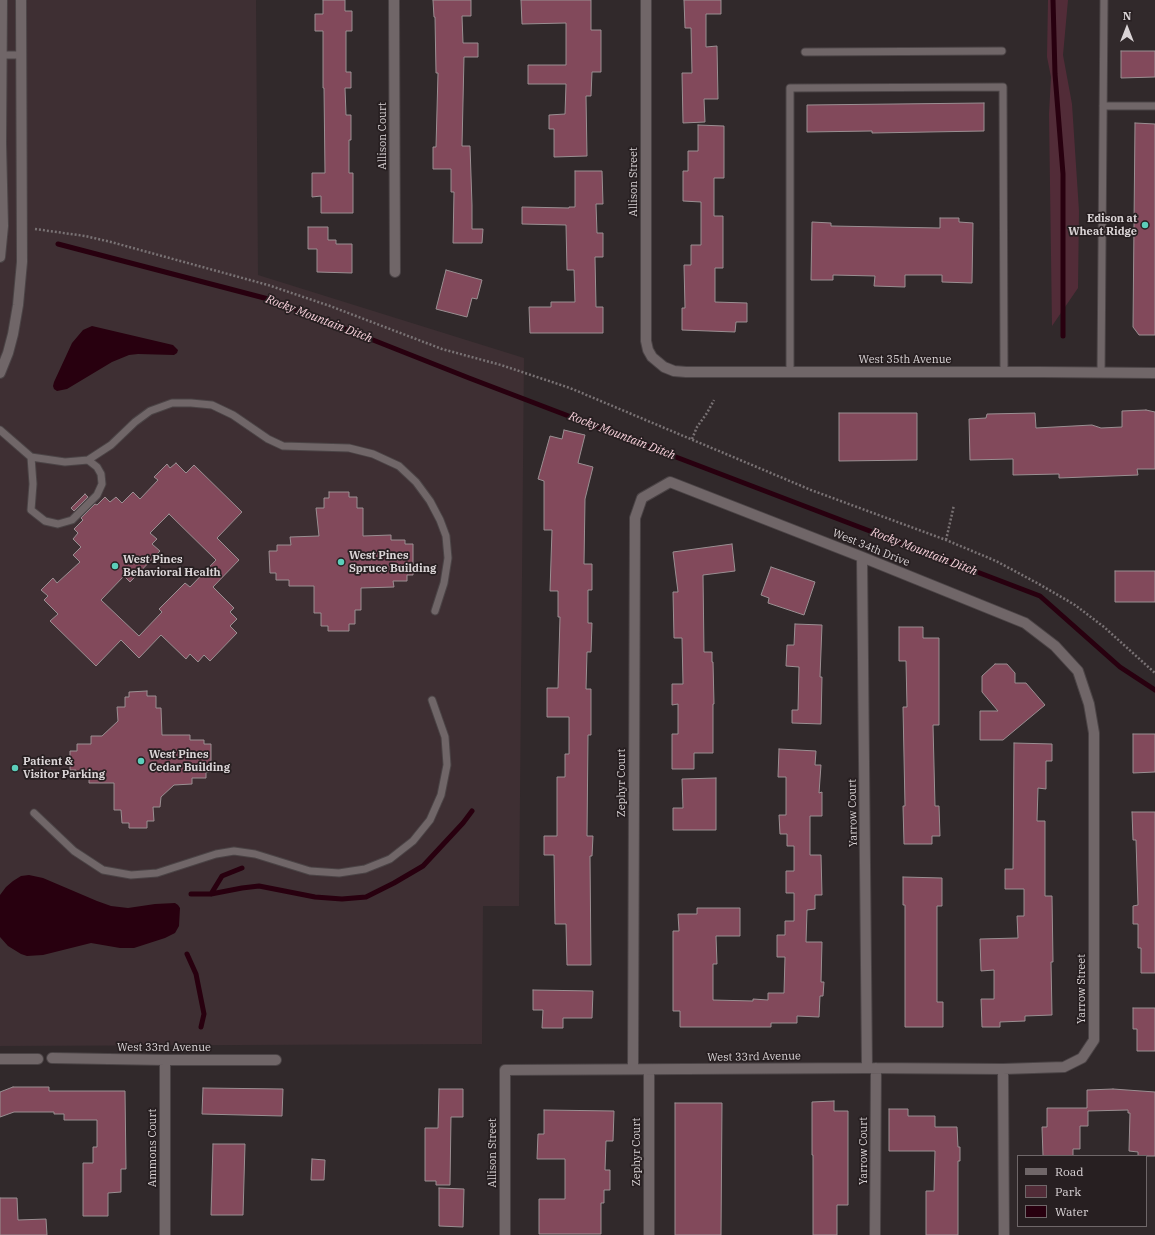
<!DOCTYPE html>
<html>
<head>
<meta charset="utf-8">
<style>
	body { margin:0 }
	#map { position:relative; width:1155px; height:1235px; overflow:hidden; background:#31292b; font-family:"IBM Plex Serif",serif }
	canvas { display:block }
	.legend { position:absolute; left:1017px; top:1155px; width:130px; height:72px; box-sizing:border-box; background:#271f21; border:1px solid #6f6769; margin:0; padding:5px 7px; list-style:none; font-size:12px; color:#dad4d6 }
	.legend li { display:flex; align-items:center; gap:8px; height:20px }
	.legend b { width:20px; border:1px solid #6f6769 }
	.north { position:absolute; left:1107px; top:8px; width:40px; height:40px; -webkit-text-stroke:3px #271f21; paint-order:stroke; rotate:0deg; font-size:11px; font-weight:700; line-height:16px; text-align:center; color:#dad4d6 }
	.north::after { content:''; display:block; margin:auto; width:14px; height:18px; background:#dad4d6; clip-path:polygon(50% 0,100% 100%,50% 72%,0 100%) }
</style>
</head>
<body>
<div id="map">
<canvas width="1155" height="1235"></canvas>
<ul class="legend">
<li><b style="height:5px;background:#706668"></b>Road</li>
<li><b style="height:11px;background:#522c38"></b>Park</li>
<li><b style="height:11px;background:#28000f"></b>Water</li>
</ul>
<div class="north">N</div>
</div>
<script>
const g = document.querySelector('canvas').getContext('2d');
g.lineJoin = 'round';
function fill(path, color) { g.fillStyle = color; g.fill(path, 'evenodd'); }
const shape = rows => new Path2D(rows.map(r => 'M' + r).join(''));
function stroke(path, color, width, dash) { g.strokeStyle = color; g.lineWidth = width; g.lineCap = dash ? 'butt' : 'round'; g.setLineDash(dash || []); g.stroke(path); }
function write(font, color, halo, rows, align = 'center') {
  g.font = font + ' "IBM Plex Serif",serif'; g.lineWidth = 3.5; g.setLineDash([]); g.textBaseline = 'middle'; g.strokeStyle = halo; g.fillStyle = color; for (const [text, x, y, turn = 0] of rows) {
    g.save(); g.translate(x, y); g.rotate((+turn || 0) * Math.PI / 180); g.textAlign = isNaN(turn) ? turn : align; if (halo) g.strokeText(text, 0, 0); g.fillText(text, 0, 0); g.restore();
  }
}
fill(shape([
	[0,0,256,0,258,275,524,358,519,906,483,906,482,1044,0,1046]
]), '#3e2f33');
fill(shape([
	[1048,0,1068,0,1063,55,1072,104,1079,211,1078,288,1052,326,1049,114,1051,77,1047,57]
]), '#522c38');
fill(shape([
	[92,326,173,345,178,350,177,353,174,355,138,354,129,355,112,362,67,389,57,391,54,389,53,386,54,382,72,343,83,330],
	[29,875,43,878,97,901,111,906,128,908,155,904,175,903,178,905,180,908,179,926,175,933,165,938,134,948,120,948,91,943,43,955,27,956,21,954,8,946,0,937,0,895,6,887,13,881,21,876]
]), '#28000f');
stroke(shape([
	[1053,0,1055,74,1063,174,1063,336],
	[58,244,272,300,469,378,1040,596,1120,667,1155,690],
	[191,894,211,894,242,888,259,886,315,897,342,899,366,897,394,883,423,866,463,823,472,811],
	[211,894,222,876,242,868],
	[187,954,196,974,204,1014,201,1027]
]), '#28000f', 5);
const building = shape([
	[323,0,345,0,345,11,352,11,352,31,346,31,346,72,351,72,351,88,345,88,346,115,351,115,351,140,349,140,349,173,353,173,353,213,321,213,321,196,312,197,312,173,325,173,324,88,323,88,323,31,315,31,315,14,323,14,323,0],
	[433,0,471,0,471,16,462,16,463,43,478,43,478,57,464,57,462,146,470,146,472,205,472,229,483,229,482,243,453,243,454,192,451,192,451,169,433,169,433,147,436,147,438,73,436,73,435,17,434,17,433,0],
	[521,0,591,0,591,30,601,30,601,72,592,72,591,96,586,96,587,156,554,157,554,129,549,129,549,115,565,114,566,84,528,84,528,65,566,65,566,23,522,24,521,0],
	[684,0,721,0,721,14,706,14,706,47,717,46,718,99,704,99,705,122,683,123,682,73,692,73,691,28,685,28,684,0],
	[1121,51,1155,51,1155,77,1121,78,1121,51],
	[984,103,984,131,872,133,872,131,807,132,807,105,984,103],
	[1135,123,1155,124,1155,335,1139,335,1133,327,1135,123],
	[698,125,724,126,724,178,714,178,714,216,723,216,723,268,715,268,715,302,747,303,747,322,736,322,735,332,682,330,682,308,685,308,684,265,691,265,691,245,701,245,701,202,683,201,683,171,688,171,688,151,698,151,698,125],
	[575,171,602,171,603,204,596,204,597,233,603,233,603,257,595,257,596,307,603,307,603,333,530,333,529,307,551,307,551,302,575,302,574,270,567,270,566,225,522,224,522,207,569,208,569,207,575,207,575,171],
	[940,218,959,218,959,222,973,223,972,283,942,282,942,275,905,275,905,287,874,286,875,276,833,275,833,280,811,280,812,222,831,223,831,226,940,228,940,218],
	[308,227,328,227,328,240,336,240,336,244,352,244,352,273,317,272,317,249,308,249,308,227],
	[446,270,482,280,477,299,472,298,467,317,436,309,446,270],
	[1146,410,1155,412,1155,469,1137,469,1138,475,1059,478,1059,474,1013,475,1013,459,970,460,969,419,986,418,987,414,1035,413,1036,428,1092,425,1101,428,1122,427,1122,411,1146,410],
	[839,413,917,413,917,460,839,461,839,413],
	[564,430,585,435,578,463,593,467,585,499,584,564,592,564,592,590,588,590,588,623,592,623,591,652,587,652,586,689,591,689,591,735,588,735,587,836,593,836,592,856,590,856,591,965,567,965,566,924,555,924,554,855,544,855,544,836,557,836,557,777,565,777,565,754,569,754,569,717,547,717,547,688,558,688,560,617,558,617,558,591,550,591,552,530,544,530,544,481,538,479,550,436,562,439,564,430],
	[176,463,186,473,194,465,242,512,217,538,239,560,213,587,234,608,230,612,237,619,230,626,237,633,210,661,204,655,198,662,190,654,186,659,161,635,139,658,121,640,96,666,50,621,58,614,44,600,48,596,41,590,53,578,57,583,80,562,73,555,81,547,73,539,78,533,74,529,83,520,81,518,95,504,97,505,105,497,110,502,116,497,122,503,133,492,140,499,158,480,154,477,167,464,170,468,176,463],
	[169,514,216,560,190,587,185,583,159,609,162,612,139,636,101,600,124,576,130,582,160,551,152,544,157,539,150,533,169,514],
	[329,492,349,492,349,497,357,497,357,508,363,508,363,536,391,535,391,540,405,540,405,544,413,544,413,575,407,575,407,581,393,581,394,587,361,588,361,610,355,610,355,624,349,624,349,631,328,631,328,626,321,626,321,613,314,613,314,586,289,586,289,580,276,580,276,573,270,573,269,551,277,551,277,545,291,545,290,537,319,536,316,508,324,508,324,498,329,498,329,492],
	[85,494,88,497,74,511,71,508,85,494],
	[732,544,735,571,703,575,704,652,712,652,712,662,713,662,714,704,713,704,713,753,694,753,694,769,672,769,672,734,678,734,678,704,672,705,672,684,683,684,682,638,674,638,673,592,678,592,673,552,732,544],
	[771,567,815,582,804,615,768,603,769,598,761,595,771,567],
	[1115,571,1155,571,1155,602,1115,602,1115,571],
	[795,624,822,625,820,677,822,677,821,724,792,723,792,710,798,710,799,667,786,666,787,645,794,645,795,624],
	[899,627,923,627,923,638,939,638,939,725,933,725,935,806,939,806,940,836,932,836,932,844,904,844,903,806,905,806,903,707,907,707,906,661,899,661,899,627],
	[995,664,1007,664,1015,673,1015,683,1026,683,1045,705,1003,740,980,740,980,711,998,711,982,692,982,676,995,664],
	[147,691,147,696,156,696,156,708,161,708,162,735,190,735,190,740,204,740,204,744,211,744,211,772,206,772,206,778,192,778,192,784,174,785,161,797,160,807,153,807,154,821,147,821,147,828,129,828,129,823,122,823,121,810,114,810,114,783,89,783,89,777,76,777,76,770,70,770,70,751,77,751,77,744,91,744,91,736,102,736,118,721,117,707,125,707,125,697,129,697,129,692,147,691],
	[1133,734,1155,734,1155,772,1133,773,1133,734],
	[1014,743,1052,744,1052,761,1046,761,1046,789,1038,788,1037,821,1045,821,1045,896,1052,896,1053,962,1051,962,1052,1015,1025,1016,1025,1021,1000,1022,1000,1027,982,1027,981,999,994,999,994,970,981,971,980,939,1018,938,1017,916,1024,916,1024,889,1005,889,1005,869,1013,869,1014,743],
	[779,749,816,751,815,765,821,765,819,793,822,792,822,816,810,816,810,855,821,855,822,895,815,895,815,909,807,910,806,942,822,942,821,982,824,982,823,996,820,996,819,1017,797,1016,797,1023,771,1023,771,1027,680,1027,680,1011,673,1011,673,931,679,931,678,914,697,914,697,908,740,908,740,936,716,936,717,964,713,964,713,1000,753,1001,753,999,768,1000,768,993,784,993,785,957,777,957,777,935,785,935,785,921,794,921,794,893,786,893,786,871,794,871,794,846,787,846,787,834,780,834,779,815,786,815,786,777,778,777,779,749],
	[716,778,716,830,673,830,673,808,683,808,682,779,716,778],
	[1132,812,1155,812,1155,973,1141,973,1141,948,1138,948,1138,924,1133,924,1133,906,1138,905,1136,840,1133,840,1132,812],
	[903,877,942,878,942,906,937,906,937,1002,943,1002,943,1027,905,1027,905,905,903,905,903,877],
	[533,990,593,991,592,1018,563,1018,563,1028,542,1028,543,1010,533,1010,533,990],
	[1133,1008,1155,1008,1155,1051,1137,1051,1137,1029,1133,1029,1133,1008],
	[13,1087,49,1087,49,1091,125,1091,126,1169,121,1169,121,1192,108,1193,108,1216,83,1216,83,1163,93,1163,93,1147,97,1147,97,1120,64,1120,64,1114,54,1114,54,1112,14,1112,0,1117,0,1092,13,1087],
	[203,1088,283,1089,282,1116,202,1114,203,1088],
	[439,1089,463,1089,463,1117,451,1117,450,1185,436,1185,436,1181,425,1181,425,1128,438,1128,439,1089],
	[1113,1089,1155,1092,1155,1156,1138,1156,1138,1152,1129,1151,1130,1113,1128,1113,1128,1110,1088,1111,1088,1126,1080,1126,1080,1149,1073,1149,1073,1156,1043,1156,1042,1127,1047,1127,1047,1108,1087,1108,1087,1090,1113,1089],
	[834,1101,834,1111,848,1111,848,1205,837,1205,837,1235,813,1235,813,1155,812,1155,812,1102,834,1101],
	[675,1103,722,1103,721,1235,675,1235,675,1103],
	[889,1109,908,1109,908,1116,935,1116,935,1127,957,1127,958,1147,960,1147,960,1161,958,1161,958,1235,926,1235,926,1191,934,1191,935,1151,889,1151,889,1109],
	[544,1110,614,1111,613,1141,606,1141,605,1170,610,1170,610,1190,604,1190,604,1203,601,1203,601,1234,539,1234,539,1199,565,1199,565,1159,537,1159,538,1134,544,1134,544,1110],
	[213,1144,245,1144,243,1215,211,1215,213,1144],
	[312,1159,325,1160,324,1180,311,1180,312,1159],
	[439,1188,464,1189,463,1227,439,1226,439,1188],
	[0,1198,17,1198,18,1220,46,1219,47,1235,0,1235,0,1198]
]);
fill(building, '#82495b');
stroke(building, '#9a8f92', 1);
const service = shape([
	[805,52,1002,51],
	[0,55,21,55],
	[1103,106,1155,106],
	[790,372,790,88,1003,87,1004,372],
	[1101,373,1104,0],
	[0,430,31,457,65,462,88,460,111,445,135,422,150,411,172,403,191,403,212,405,233,415,268,439,283,446,349,448,373,454,399,466,416,482,430,501,440,520,446,536,448,558,444,583,435,611],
	[31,457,33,484,31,510,45,521,58,524,72,520,97,495,102,484,101,474,97,467,88,460],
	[34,813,74,851,103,870,131,875,157,873,216,854,234,851,255,854,310,871,339,873,365,869,390,859,413,841,430,820,441,795,447,765,445,737,432,700]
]);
const minor = shape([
	[394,0,395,272],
	[646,0,646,341,648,350,652,357,664,367,674,371,686,372,1041,372,1155,373],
	[0,257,3,226,1,143,2,0],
	[0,373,8,353,13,334,18,305,22,262,21,0],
	[862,557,867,1068],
	[52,1058,165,1060,276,1060],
	[0,1059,38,1059],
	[165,1060,165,1235],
	[1003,1069,1004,1235],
	[649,1070,649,1235],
	[505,1235,505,1070,867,1068,1003,1069,1064,1067,1082,1058,1094,1040,1094,733,1089,704,1078,671,1055,646,1025,623,862,557,670,482,642,498,635,518,633,1069],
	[875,1235,876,1068]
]);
stroke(service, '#4b4446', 9);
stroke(minor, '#4b4446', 12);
stroke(shape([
	[35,229,85,236,111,242,268,285,330,306,442,349,501,365,570,388,811,490,946,540,996,561,1037,583,1075,605,1104,627,1155,673],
	[692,439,697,427,707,413,714,400],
	[946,540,954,505]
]), '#797274', 2.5, [2, 2]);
stroke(service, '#706668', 7);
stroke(minor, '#706668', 10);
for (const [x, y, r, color] of [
	[1145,225,4,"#5cceba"],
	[341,562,4,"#5cceba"],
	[115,566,4,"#5cceba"],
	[141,761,4,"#5cceba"],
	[15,768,4,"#5cceba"]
]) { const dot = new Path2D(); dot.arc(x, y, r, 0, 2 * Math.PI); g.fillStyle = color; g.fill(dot); stroke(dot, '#271f21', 1.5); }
write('11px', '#dad4d6', '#271f21', [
	["Allison Court",383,136,-90],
	["Allison Street",634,182,-90],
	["West 35th Avenue",905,360],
	["West 34th Drive",871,548,22],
	["Zephyr Court",622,783,-90],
	["Yarrow Court",853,813,-91],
	["Yarrow Street",1082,989,-90],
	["West 33rd Avenue",164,1048],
	["West 33rd Avenue",754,1057,-1],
	["Ammons Court",153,1148,-90],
	["Yarrow Court",864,1151,-90],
	["Zephyr Court",637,1152,-90],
	["Allison Street",493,1153,-90]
]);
write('bold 11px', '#dad4d6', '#271f21', [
	["Edison at",1137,219,"right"],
	["Wheat Ridge",1137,232,"right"],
	["West Pines",349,556],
	["Spruce Building",349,569],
	["West Pines",123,560],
	["Behavioral Health",123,573],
	["West Pines",149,755],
	["Cedar Building",149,768],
	["Patient &",23,762],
	["Visitor Parking",23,775]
], 'left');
write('italic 12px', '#f5cfd9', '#271f21', [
	["Rocky Mountain Ditch",319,319,21],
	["Rocky Mountain Ditch",622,436,21],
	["Rocky Mountain Ditch",924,552,21]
]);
</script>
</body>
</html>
